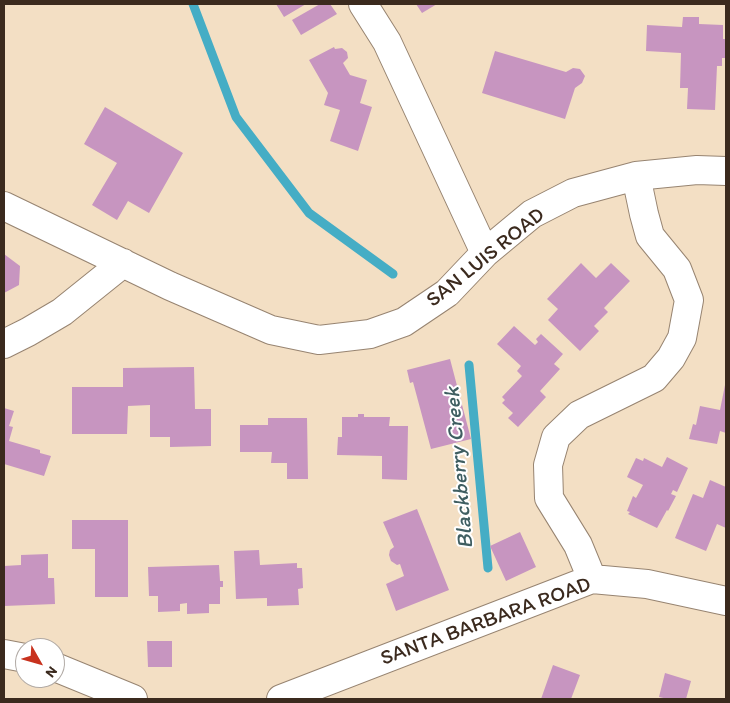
<!DOCTYPE html>
<html>
<head>
<meta charset="utf-8">
<style>
	body { margin:0 }
	#map { position:relative; width:730px; height:703px; overflow:hidden; background:#f3dfc4; font-family:Itim,sans-serif }
	canvas { display:block }
	.frame { position:absolute; inset:0; border:5px solid #3b2a1e; pointer-events:none }
	.north { position:absolute; left:15px; top:638px; width:50px; height:50px; box-sizing:border-box; background:#fff; border:1px solid #b1aaa5; border-radius:50%; rotate:128deg; font-size:14px; font-weight:700; line-height:20px; text-align:center; color:#3b2a1e }
	.north::after { content:''; display:block; margin:auto; width:18px; height:22px; background:#c8321e; clip-path:polygon(50% 0,100% 100%,50% 72%,0 100%) }
</style>
</head>
<body>
<div id="map">
<canvas width="730" height="703"></canvas>
<div class="frame"></div>
<div class="north">N</div>
</div>
<script>
const g = document.querySelector('canvas').getContext('2d');
g.lineJoin = 'round';
const shape = rows => new Path2D(rows.map(r => 'M' + r).join(''));
function stroke(path, color, width, dash) { g.strokeStyle = color; g.lineWidth = width; g.lineCap = dash ? 'butt' : 'round'; g.setLineDash(dash || []); g.stroke(path); }
function fill(path, color) { g.fillStyle = color; g.fill(path, 'evenodd'); }
function write(font, color, halo, rows, align = 'center') {
  g.font = font + ' Itim,sans-serif'; g.lineWidth = 4; g.setLineDash([]); g.textBaseline = 'middle'; g.strokeStyle = halo; g.fillStyle = color; for (const [text, x, y, turn = 0] of rows) {
    g.save(); g.translate(x, y); g.rotate((+turn || 0) * Math.PI / 180); g.textAlign = isNaN(turn) ? turn : align; if (halo) g.strokeText(text, 0, 0); g.fillText(text, 0, 0); g.restore();
  }
}
stroke(shape([
	[193,4,236,117,309,213,393,274],
	[469,365,488,568]
]), '#45adc5', 9);
fill(shape([
	[276,4,306,4,284,17],
	[320,4,330,4,337,14,301,35,292,20],
	[416,4,437,4,422,13],
	[683,17,699,17,699,24,723,25,723,39,726,39,726,58,722,58,722,66,717,66,715,110,687,109,688,88,680,88,681,53,646,51,647,25,682,27],
	[334,47,335,49,342,48,347,52,348,58,343,63,350,75,367,80,360,103,372,107,358,151,330,141,340,110,324,105,328,93,309,60],
	[495,51,566,72,573,68,580,69,585,76,582,83,575,88,565,119,482,93],
	[105,107,183,153,149,213,128,201,117,220,92,205,117,163,84,144],
	[4,254,20,266,19,285,4,293],
	[581,263,596,278,611,263,630,281,604,308,608,312,594,326,599,331,580,351,548,320,558,309,547,299],
	[514,326,535,345,538,342,536,339,541,334,563,354,554,364,560,369,540,391,546,397,518,427,508,418,513,413,502,403,505,400,502,397,522,376,517,371,521,366,497,344],
	[450,359,471,439,431,449,413,382,410,383,407,370],
	[194,367,195,409,211,409,211,446,170,447,170,437,150,437,150,405,128,406,127,434,72,434,72,387,123,387,123,368],
	[725,385,726,433,720,431,717,444,689,439,693,424,696,425,700,406,720,410],
	[4,408,14,411,9,426,13,427,9,441,40,450,40,453,51,456,44,476,4,464],
	[358,414,364,414,364,417,390,417,389,426,408,426,407,480,382,479,382,456,337,455,338,437,342,437,342,417,358,417],
	[268,418,307,418,308,479,287,479,287,463,271,463,272,452,240,452,240,425,268,425],
	[667,457,688,468,677,492,673,490,671,494,676,496,668,511,667,510,657,528,628,514,630,512,627,511,633,496,636,498,643,485,627,477,636,458,643,461,644,458,662,467],
	[710,480,726,487,726,528,717,524,706,551,675,538,693,494,703,498],
	[417,509,449,590,396,611,386,584,404,576,400,564,397,565,391,561,389,555,390,550,394,547,383,522],
	[72,520,128,520,128,597,95,597,95,549,72,549],
	[520,532,536,567,506,581,490,546],
	[259,550,260,565,297,563,297,568,302,568,303,588,298,589,299,605,267,606,267,598,236,599,234,551],
	[48,554,48,578,54,578,55,604,4,606,4,566,21,565,21,555],
	[219,565,220,581,223,581,223,587,220,587,220,604,209,604,209,613,187,614,187,603,180,604,180,611,158,612,158,596,149,596,148,567],
	[147,641,172,641,172,667,148,667],
	[553,665,580,675,571,699,541,699],
	[665,673,691,681,686,699,668,699,659,697]
]), '#c795c0');
const minor = shape([
	[363,4,387,42,485,253],
	[4,206,170,286,271,330,319,340,370,334,404,322,447,293,485,253,532,214,573,193,636,176,697,170,726,171],
	[4,344,28,332,62,312,123,263],
	[592,579,578,545,549,498,548,465,556,437,579,415,654,378,671,358,682,338,689,300,677,269,650,236,644,214,636,176],
	[4,654,25,658],
	[55,667,133,699],
	[281,699,592,579,647,584,726,601]
]);
stroke(minor, '#978471', 30);
stroke(minor, '#fff', 28);
write('21px', '#3b2a1e', '#fff', [
	["SAN LUIS ROAD",486,258,-39],
	["SANTA BARBARA ROAD",486,622,-20]
]);
write('italic 22px', '#3f5e61', '#fff', [
	["Blackberry Creek",460,468,-95]
]);
</script>
</body>
</html>
